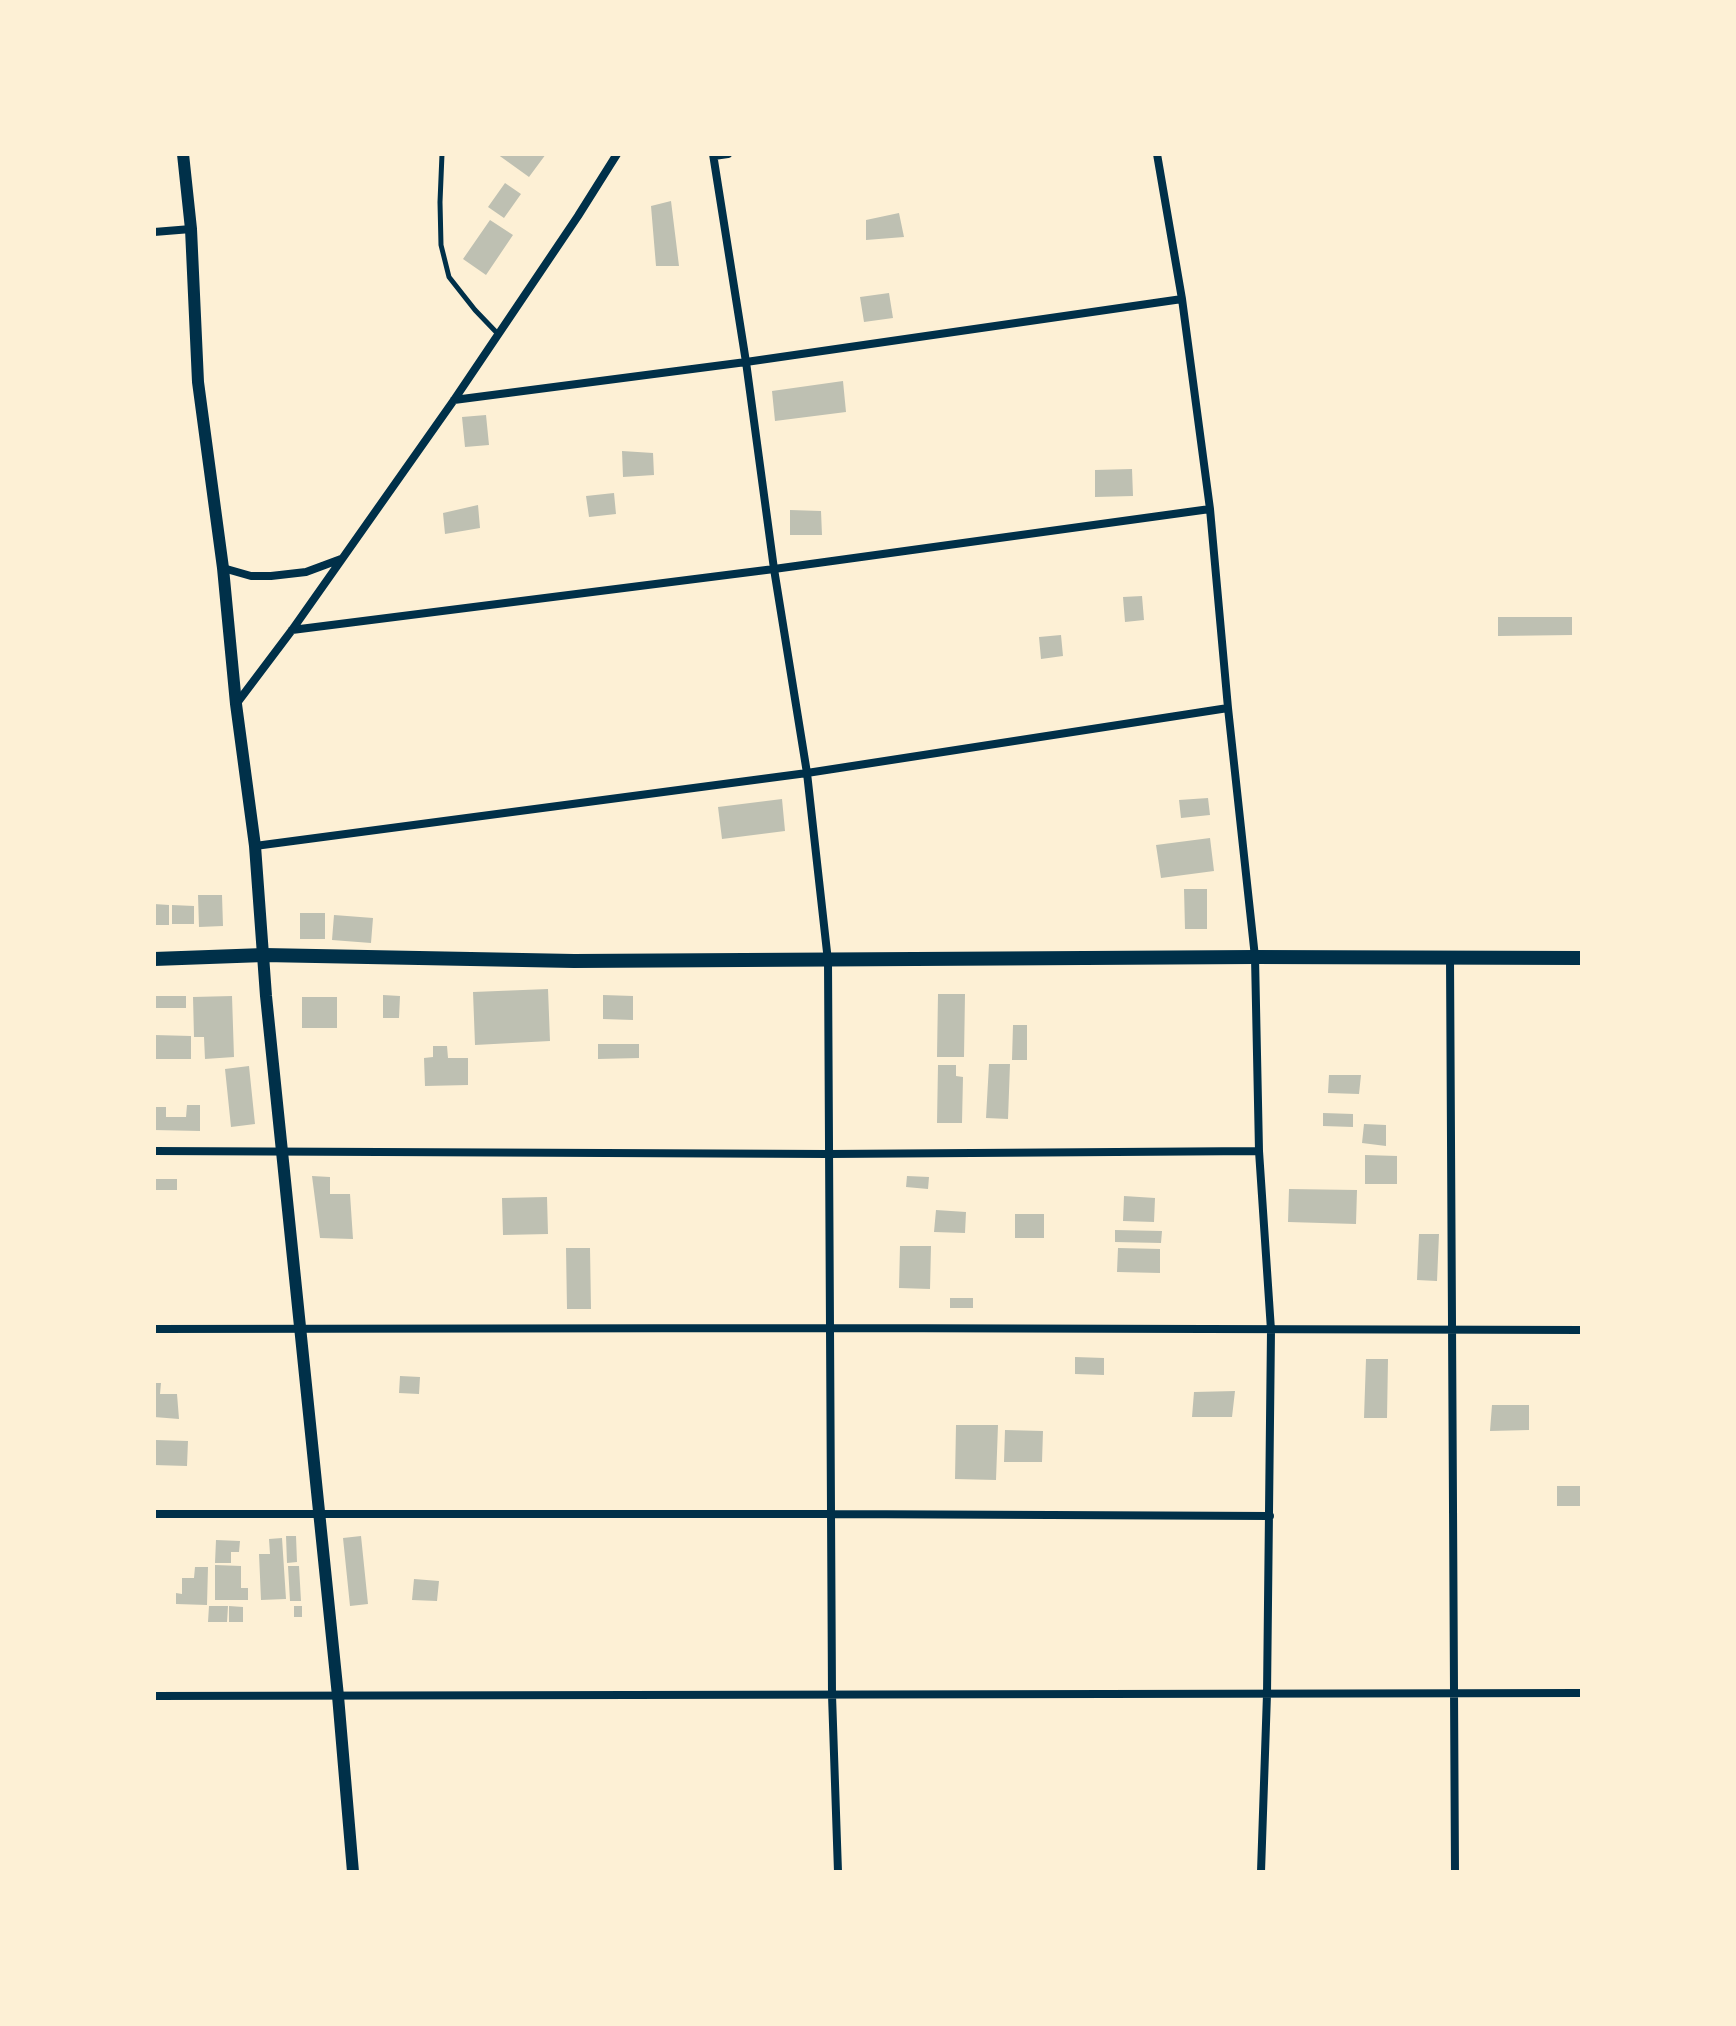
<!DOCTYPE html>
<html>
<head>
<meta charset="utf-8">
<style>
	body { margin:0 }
	#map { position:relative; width:1736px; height:2026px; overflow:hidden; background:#fdf0d5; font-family:Signika,sans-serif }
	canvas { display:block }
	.frame { position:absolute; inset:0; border:156px solid #fdf0d5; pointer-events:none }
</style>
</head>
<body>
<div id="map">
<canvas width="1736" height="2026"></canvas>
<div class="frame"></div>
</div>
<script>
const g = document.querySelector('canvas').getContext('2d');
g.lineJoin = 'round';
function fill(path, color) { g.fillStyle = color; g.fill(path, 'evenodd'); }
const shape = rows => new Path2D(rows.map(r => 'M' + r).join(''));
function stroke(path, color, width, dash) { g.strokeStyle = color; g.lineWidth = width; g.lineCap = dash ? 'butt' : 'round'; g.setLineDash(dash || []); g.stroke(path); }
fill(shape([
	[497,154,546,154,529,177],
	[505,183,521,194,504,218,488,207],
	[671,201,679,266,656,266,651,206],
	[899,213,904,237,866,240,866,220],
	[490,220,513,235,486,275,463,259],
	[889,293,893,318,864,322,860,297],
	[843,381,846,412,775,421,772,391],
	[486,415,489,445,465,447,462,417],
	[622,451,653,453,654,475,623,477],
	[1132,469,1133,496,1095,497,1095,470],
	[614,493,616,514,589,517,586,496],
	[478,505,480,528,445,534,443,513],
	[790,510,821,511,822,535,790,535],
	[1142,596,1144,620,1125,622,1123,597],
	[1498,617,1572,617,1572,635,1498,636],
	[1061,635,1063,656,1041,659,1039,637],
	[1208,798,1210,815,1181,818,1179,800],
	[782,799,785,831,722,839,718,807],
	[1210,838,1214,871,1161,878,1156,845],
	[1184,889,1207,889,1207,929,1185,929],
	[198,895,222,895,223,926,199,927],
	[154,904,169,905,169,925,154,925],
	[172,905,194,906,194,924,172,924],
	[300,913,325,913,325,939,300,939],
	[334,915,373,918,371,943,332,940],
	[548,989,550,1041,475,1045,473,992],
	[938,994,965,994,964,1057,937,1057],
	[383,995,400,996,399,1018,383,1018],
	[603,995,633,996,633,1020,603,1019],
	[155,996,186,996,186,1008,155,1008],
	[232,996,234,1057,205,1059,204,1037,194,1037,193,997],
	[302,997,337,997,337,1028,302,1028],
	[1013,1025,1027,1025,1027,1060,1012,1060],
	[154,1035,191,1036,191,1059,154,1059],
	[598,1044,639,1044,639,1058,598,1059],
	[433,1046,447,1046,448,1058,468,1058,468,1085,425,1086,424,1058,433,1057],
	[989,1064,1010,1064,1008,1119,986,1118],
	[938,1065,956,1065,956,1076,963,1077,962,1123,937,1123],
	[249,1066,255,1124,231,1127,225,1069],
	[1329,1075,1361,1075,1359,1094,1328,1093],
	[187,1105,200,1105,200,1131,154,1130,154,1107,166,1107,166,1117,186,1117],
	[1323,1113,1353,1114,1353,1127,1323,1126],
	[1364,1124,1386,1125,1386,1146,1362,1143],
	[1365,1155,1397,1156,1397,1184,1365,1184],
	[312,1176,330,1177,330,1194,350,1194,353,1239,320,1238],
	[907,1176,929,1177,928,1189,906,1187],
	[155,1179,177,1179,177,1190,154,1190],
	[1289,1189,1357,1190,1356,1224,1288,1222],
	[1124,1196,1155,1198,1154,1222,1123,1221],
	[547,1197,548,1234,503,1235,502,1198],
	[936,1210,966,1212,965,1233,934,1232],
	[1015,1214,1044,1214,1044,1238,1015,1238],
	[1115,1230,1162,1231,1161,1243,1115,1242],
	[1419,1234,1439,1234,1437,1281,1417,1280],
	[900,1246,931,1246,930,1289,899,1288],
	[566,1248,590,1248,591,1309,567,1309],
	[1118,1248,1160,1249,1160,1273,1117,1272],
	[950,1298,973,1298,973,1308,950,1308],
	[1075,1357,1104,1358,1104,1375,1075,1374],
	[1366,1359,1388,1359,1387,1418,1364,1418],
	[400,1376,420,1377,419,1394,399,1393],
	[154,1383,161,1383,160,1394,177,1394,179,1419,154,1417],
	[1235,1391,1232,1417,1192,1417,1194,1392],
	[1492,1405,1529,1405,1529,1430,1490,1431],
	[956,1425,998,1425,996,1480,955,1479],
	[1005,1430,1043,1431,1042,1462,1004,1462],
	[156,1440,188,1441,187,1466,154,1465],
	[1557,1486,1582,1486,1582,1506,1557,1506],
	[286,1536,296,1536,297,1562,287,1563],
	[361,1536,368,1604,350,1606,343,1538],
	[282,1538,286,1599,261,1600,259,1554,270,1554,269,1539],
	[216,1540,240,1541,239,1552,231,1552,231,1563,215,1563],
	[215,1565,241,1566,241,1588,248,1588,248,1600,215,1600],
	[288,1566,299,1566,301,1601,290,1601],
	[195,1567,208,1567,207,1605,176,1604,176,1593,182,1594,182,1578,194,1578],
	[414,1579,439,1581,437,1601,412,1600],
	[209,1606,228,1606,227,1622,208,1622],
	[229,1606,243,1607,243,1622,229,1622],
	[294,1606,302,1606,302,1617,294,1617]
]), '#bec0b2');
stroke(shape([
	[442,154,440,202,441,245,449,277,475,310,498,334]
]), '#003049', 5);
stroke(shape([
	[713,154,746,362,774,569,807,773,828,961,832,1695,838,1872],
	[1157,154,1182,299,1210,509,1228,708,1255,957,1259,1151,1271,1330,1267,1694,1261,1872],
	[714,156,728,154],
	[154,232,191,229],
	[454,400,746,362,1182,299],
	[223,568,251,576,271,576,306,572,341,559],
	[292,630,774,569,1210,509],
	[237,703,292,630,454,400,578,216,617,154],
	[255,846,807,773,1228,708],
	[1450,958,1455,1872],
	[154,1151,829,1154,1259,1151],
	[154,1329,830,1328,1582,1330],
	[154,1514,831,1514,1270,1516],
	[154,1696,1582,1693]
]), '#003049', 8);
stroke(shape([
	[183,154,191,229,198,382,223,568,236,704,255,846,266,996,338,1696,353,1872]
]), '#003049', 12);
stroke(shape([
	[154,959,264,955,574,961,1255,957,1582,958]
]), '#003049', 14);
</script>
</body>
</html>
